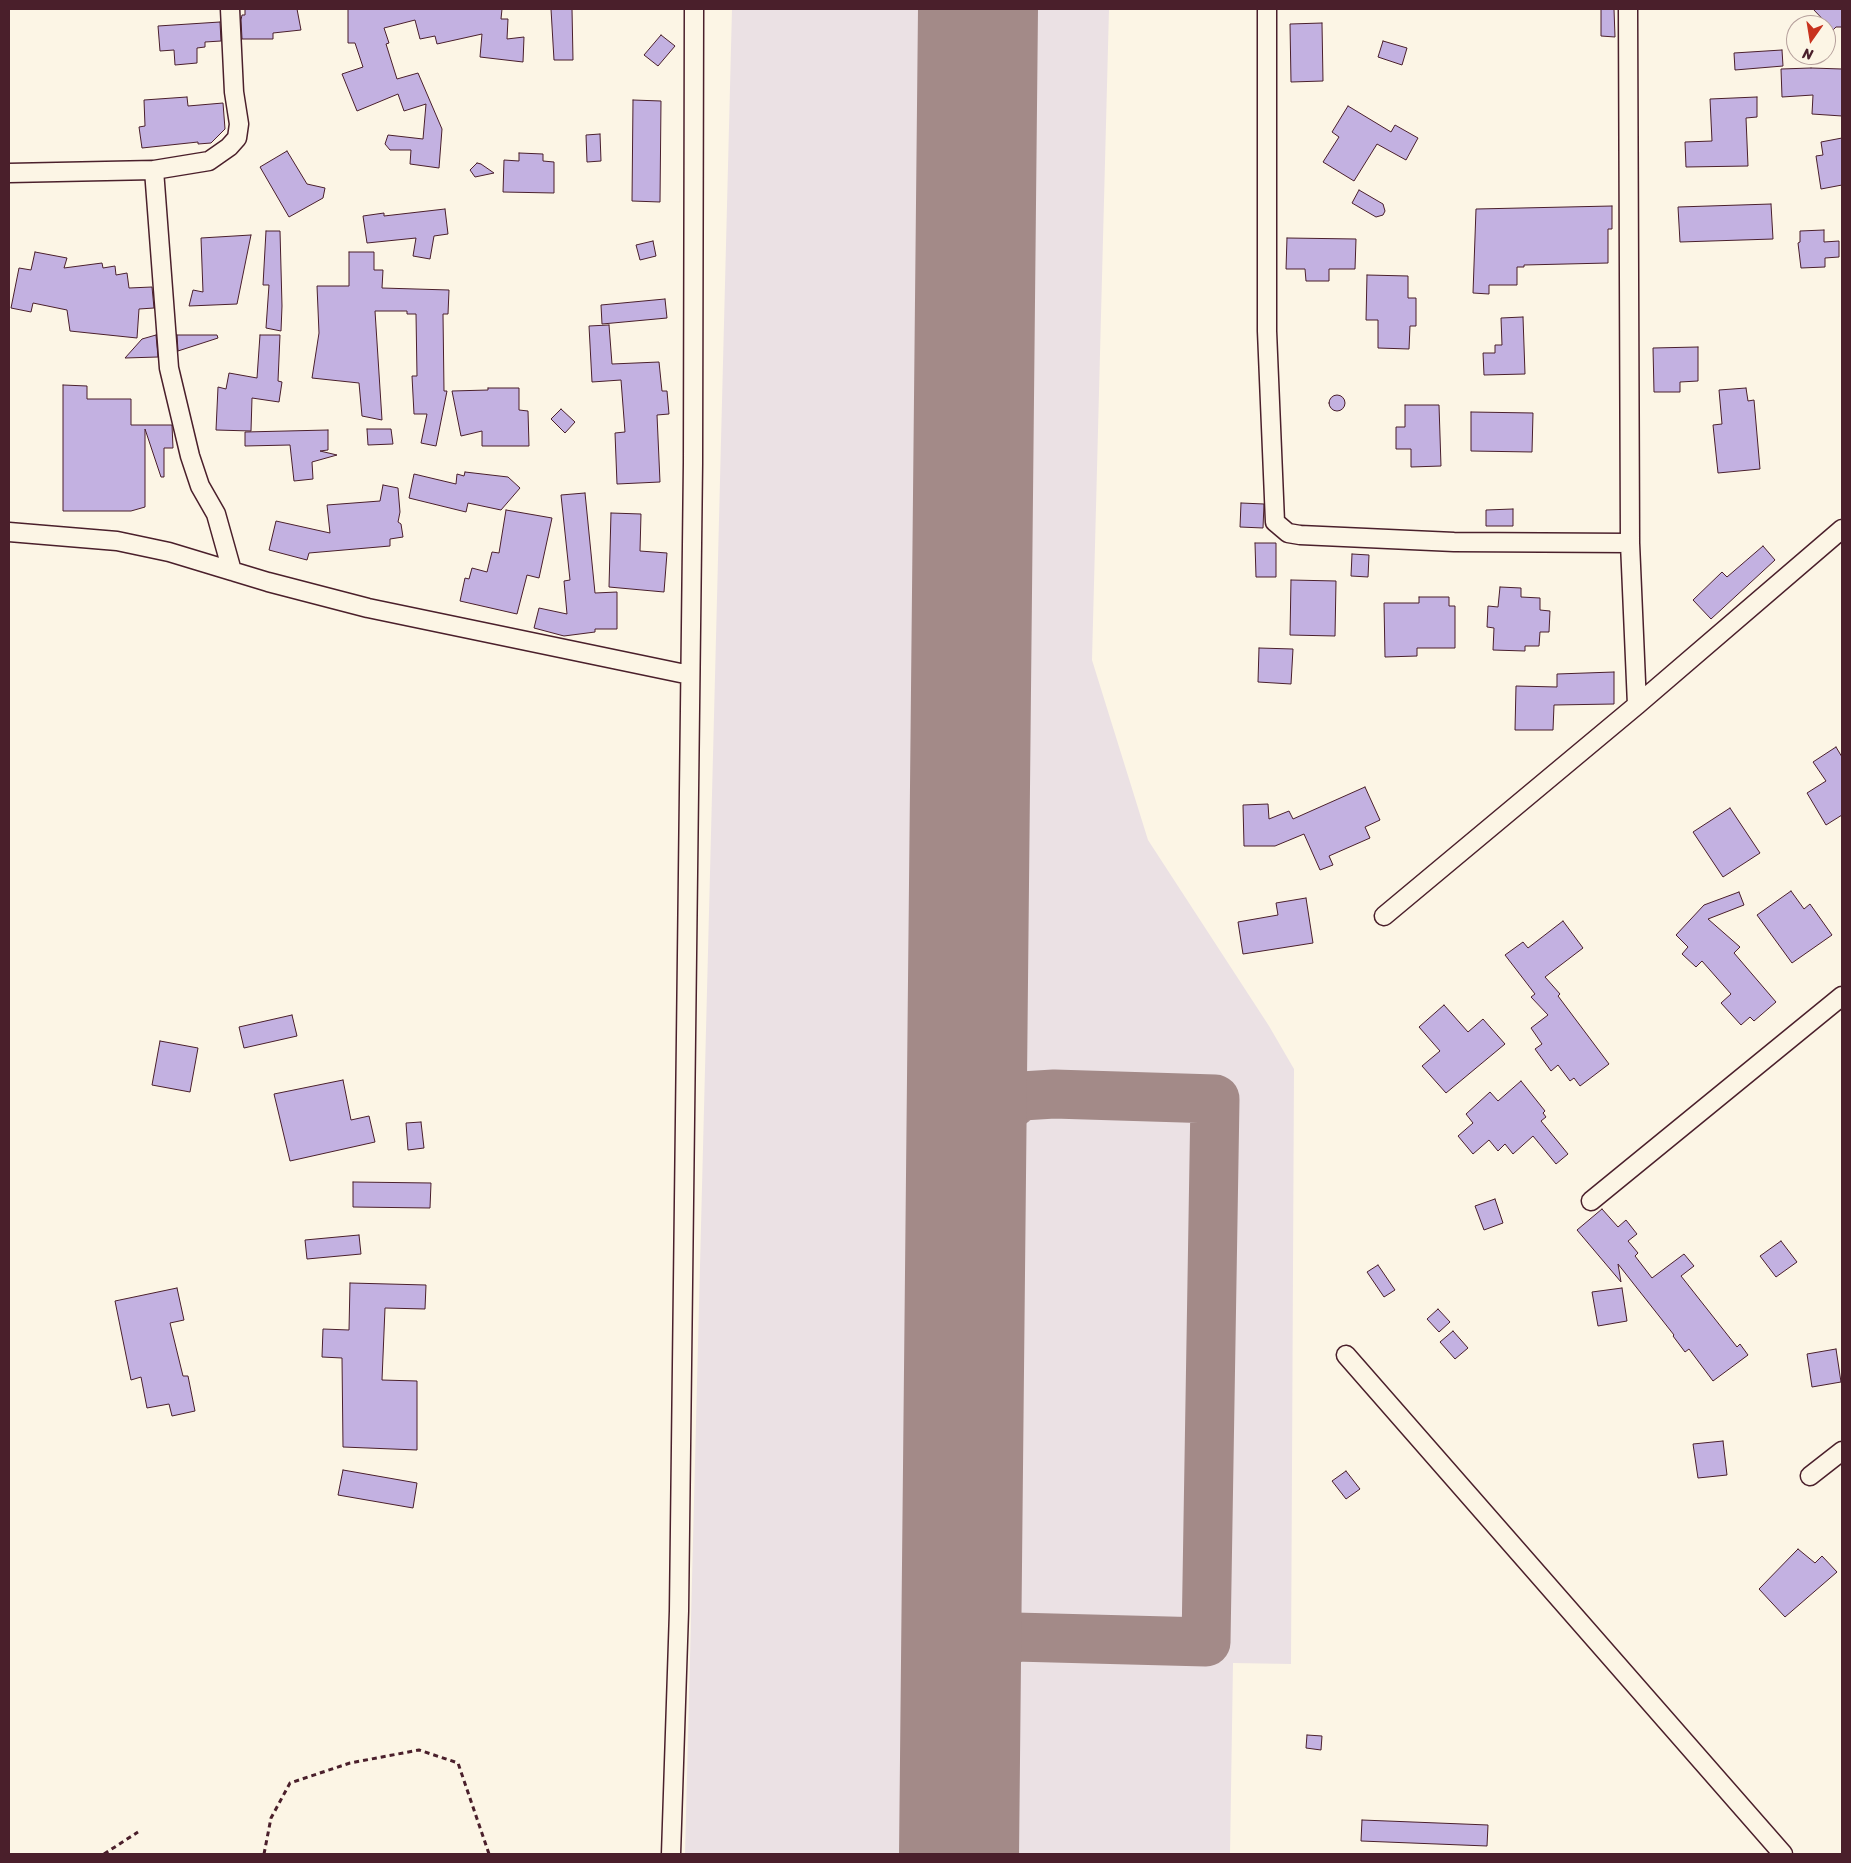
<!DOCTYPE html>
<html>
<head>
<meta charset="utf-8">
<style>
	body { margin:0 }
	#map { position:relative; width:1851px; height:1863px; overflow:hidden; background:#fcf5e5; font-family:Sriracha,sans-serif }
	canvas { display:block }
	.frame { position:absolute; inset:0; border:10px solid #4a1f2b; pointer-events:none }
	.north { position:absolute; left:1786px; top:15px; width:50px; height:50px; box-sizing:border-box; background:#fcf5e5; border:1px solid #b59f9b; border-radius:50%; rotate:193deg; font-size:14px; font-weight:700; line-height:20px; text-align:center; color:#4a1f2b }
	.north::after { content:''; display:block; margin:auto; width:18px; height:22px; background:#c8321e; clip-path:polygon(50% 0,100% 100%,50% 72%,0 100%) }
</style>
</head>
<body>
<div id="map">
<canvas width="1851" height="1863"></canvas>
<div class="frame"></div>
<div class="north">N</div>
</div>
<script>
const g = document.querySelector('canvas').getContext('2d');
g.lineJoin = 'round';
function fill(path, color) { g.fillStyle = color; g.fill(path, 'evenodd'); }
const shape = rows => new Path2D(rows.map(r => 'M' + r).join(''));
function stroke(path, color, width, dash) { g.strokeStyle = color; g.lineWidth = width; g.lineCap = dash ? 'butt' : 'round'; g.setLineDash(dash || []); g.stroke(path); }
fill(shape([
	[732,9,1109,9,1092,660,1148,840,1269,1026,1294,1069,1291,1664,1233,1663,1230,1854,685,1854]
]), '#ebe1e4');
stroke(shape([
	[984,1664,998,1648,1015,1637,1206,1642,1215,1099,1054,1094,1022,1096,990,1120]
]), '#a38a88', 49);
stroke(shape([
	[959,1854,978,9]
]), '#a38a88', 120);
const building = shape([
	[245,9,297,9,301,30,273,33,273,39,242,39,241,20,242,15,245,15,245,9],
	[348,9,502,9,501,19,508,19,507,39,524,37,523,62,480,57,482,34,437,44,435,36,420,39,415,20,384,28,389,43,386,44,397,79,418,73,442,129,439,168,410,164,411,150,390,150,385,144,388,135,423,139,426,104,404,111,398,94,357,111,342,74,363,67,355,43,348,43,348,9],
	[551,9,572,9,573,60,554,60,551,9],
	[1601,9,1614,9,1615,37,1601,36,1601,9],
	[1813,9,1842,9,1842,27,1836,27,1833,30,1813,9],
	[220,22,221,41,205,42,205,47,197,48,197,63,175,65,174,50,160,51,158,26,220,22],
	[1322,23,1323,81,1291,82,1290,24,1322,23],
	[661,35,675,46,658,66,644,55,661,35],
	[1383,41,1407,48,1402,65,1378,57,1383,41],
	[1782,50,1783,66,1735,70,1734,53,1782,50],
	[1811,68,1842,69,1842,116,1812,114,1813,95,1782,97,1781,69,1811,68],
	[187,97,188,106,223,103,225,129,211,143,198,144,198,142,142,148,139,127,145,126,144,100,187,97],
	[1757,97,1757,117,1746,118,1748,166,1686,167,1685,142,1712,141,1710,99,1757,97],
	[633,100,661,101,660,202,632,201,633,100],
	[1348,106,1391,132,1395,125,1418,138,1406,160,1377,144,1354,181,1323,162,1339,137,1332,132,1348,106],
	[600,134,601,161,587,162,586,135,600,134],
	[1842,138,1842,185,1821,189,1816,156,1823,155,1821,142,1842,138],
	[287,151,307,184,325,188,323,198,289,217,260,167,287,151],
	[519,153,543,154,543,161,554,162,554,193,503,192,504,160,519,161,519,153],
	[477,163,481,164,494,173,475,177,470,170,477,163],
	[1359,190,1383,204,1385,211,1383,215,1376,217,1352,203,1359,190],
	[1771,204,1773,239,1680,242,1678,207,1771,204],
	[1612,206,1612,229,1608,229,1608,263,1524,265,1524,267,1517,267,1517,285,1489,285,1489,294,1473,293,1476,209,1612,206],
	[445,209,448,234,434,236,430,259,413,256,416,238,367,243,363,216,384,213,384,216,445,209],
	[1824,230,1824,242,1839,241,1839,257,1825,258,1825,267,1801,268,1798,243,1800,242,1800,231,1824,230],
	[266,231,280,231,282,306,281,331,266,328,269,285,263,285,266,231],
	[251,235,237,304,189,306,193,290,203,292,201,238,251,235],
	[1287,238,1356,239,1355,269,1329,269,1329,281,1306,281,1305,269,1286,269,1287,238],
	[653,241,656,256,640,260,636,245,653,241],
	[35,252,67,258,64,268,102,263,103,268,115,266,116,275,127,273,129,288,152,287,154,308,139,309,137,338,70,331,67,310,33,303,31,312,11,308,19,268,31,270,35,252],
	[349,252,374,252,374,270,383,270,382,288,449,290,448,314,443,314,444,391,447,391,436,446,421,443,427,414,414,414,412,376,417,376,416,314,407,314,407,311,375,311,382,420,362,416,359,383,312,378,319,333,317,286,349,286,349,252],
	[1367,275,1408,276,1408,298,1416,298,1416,326,1410,326,1409,349,1378,348,1378,320,1366,320,1367,275],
	[665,299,667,318,602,324,601,305,665,299],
	[1523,317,1525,374,1484,375,1483,353,1495,353,1495,345,1502,345,1501,318,1523,317],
	[609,325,612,364,659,362,662,391,667,391,669,414,657,415,660,482,617,484,615,433,625,432,621,380,592,382,589,326,609,325],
	[156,335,158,357,125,358,142,339,156,335],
	[177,335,217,335,218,338,178,351,177,335],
	[260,335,280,335,278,381,282,382,279,402,252,398,251,431,216,430,218,387,226,389,229,373,257,378,260,335],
	[1698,347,1698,381,1680,382,1680,392,1654,392,1653,348,1698,347],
	[63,385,87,386,87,399,131,399,131,425,172,425,173,448,164,448,164,477,161,477,145,429,145,507,131,511,63,511,63,385],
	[488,388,519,388,519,410,528,411,529,446,482,446,482,431,461,436,452,391,488,390,488,388],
	[1746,388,1748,401,1754,400,1760,469,1718,473,1713,425,1722,424,1719,390,1746,388],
	'1329 403a8 8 0 1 1 16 0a8 8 0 1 1-16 0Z',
	[1405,405,1439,405,1441,466,1411,467,1411,449,1396,449,1396,427,1405,427,1405,405],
	[561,409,575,422,565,433,551,419,561,409],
	[1471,412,1533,413,1532,452,1471,451,1471,412],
	[367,429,391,429,393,444,368,445,367,429],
	[328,430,328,450,320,451,337,455,312,462,313,479,294,481,290,445,245,446,245,432,328,430],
	[465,472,508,477,520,488,501,510,468,503,466,512,409,498,414,474,456,484,457,474,464,476,465,472],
	[383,485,398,488,400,512,398,522,401,524,403,537,390,539,390,546,309,553,307,560,269,550,276,521,330,533,327,505,380,501,383,485],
	[585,493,595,593,617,592,617,629,595,629,595,632,564,636,534,628,539,608,567,614,564,581,570,580,561,495,585,493],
	[1241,503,1264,504,1263,528,1240,527,1241,503],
	[1513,509,1513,526,1486,526,1486,510,1513,509],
	[506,510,552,518,539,578,527,575,517,614,460,601,465,578,469,579,472,568,487,572,492,552,499,553,506,510],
	[611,513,641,514,640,551,667,553,664,592,609,587,611,513],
	[1255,543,1276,543,1276,577,1256,577,1255,543],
	[1763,546,1775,560,1711,619,1693,600,1722,572,1727,577,1763,546],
	[1352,554,1369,555,1368,577,1351,576,1352,554],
	[1291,580,1336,581,1335,636,1290,635,1291,580],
	[1500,587,1521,588,1521,597,1540,598,1540,610,1550,611,1549,632,1540,632,1539,646,1525,646,1525,651,1493,650,1494,628,1487,627,1488,606,1498,607,1500,587],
	[1419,597,1449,597,1449,606,1455,606,1455,648,1417,648,1417,656,1385,657,1384,603,1419,603,1419,597],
	[1259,648,1293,649,1291,684,1258,682,1259,648],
	[1614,672,1614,704,1554,705,1553,730,1515,730,1516,686,1557,687,1557,674,1614,672],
	[1836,747,1842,757,1842,815,1826,825,1807,793,1826,781,1813,762,1836,747],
	[1365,787,1380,820,1365,827,1370,838,1329,856,1333,865,1320,870,1304,834,1275,846,1244,846,1243,805,1268,804,1269,819,1289,811,1293,819,1365,787],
	[1730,808,1760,853,1723,877,1693,832,1730,808],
	[1791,891,1804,909,1810,904,1832,935,1792,963,1757,915,1791,891],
	[1739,892,1744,905,1708,919,1740,947,1734,953,1776,1002,1754,1021,1750,1017,1741,1025,1721,1003,1731,994,1702,961,1696,967,1682,954,1688,947,1676,935,1704,905,1739,892],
	[1306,898,1313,943,1243,954,1238,922,1278,915,1276,903,1306,898],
	[1563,921,1583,948,1545,977,1560,994,1558,996,1609,1064,1580,1086,1574,1078,1570,1081,1558,1065,1551,1071,1535,1049,1542,1044,1531,1028,1548,1015,1531,997,1535,994,1505,955,1523,942,1528,948,1563,921],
	[1444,1005,1468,1032,1483,1019,1505,1044,1446,1093,1422,1066,1440,1051,1419,1027,1444,1005],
	[292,1015,297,1036,244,1048,239,1027,292,1015],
	[160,1041,198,1048,190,1092,152,1085,160,1041],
	[343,1080,351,1120,369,1116,375,1142,290,1161,274,1094,343,1080],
	[1521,1081,1545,1111,1543,1113,1546,1117,1541,1121,1568,1154,1556,1164,1533,1136,1513,1154,1505,1144,1498,1151,1489,1140,1473,1154,1458,1136,1473,1123,1466,1114,1490,1092,1498,1101,1521,1081],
	[421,1122,424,1148,408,1150,406,1123,421,1122],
	[353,1182,431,1183,430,1208,353,1207,353,1182],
	[1495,1199,1503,1223,1484,1230,1475,1206,1495,1199],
	[1602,1209,1618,1227,1626,1220,1637,1234,1628,1241,1638,1253,1635,1256,1652,1278,1684,1254,1694,1266,1681,1276,1737,1347,1740,1344,1748,1355,1713,1381,1689,1349,1685,1352,1673,1336,1674,1335,1618,1264,1621,1282,1577,1230,1602,1209],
	[359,1235,361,1254,307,1259,305,1240,359,1235],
	[1781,1241,1797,1262,1776,1277,1760,1256,1781,1241],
	[1378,1265,1395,1290,1384,1297,1367,1272,1378,1265],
	[350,1283,426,1285,425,1309,385,1308,382,1380,417,1381,417,1450,343,1447,342,1358,322,1357,323,1329,349,1330,350,1283],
	[177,1288,184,1320,170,1323,183,1376,188,1376,195,1411,172,1416,169,1404,147,1408,141,1377,131,1380,115,1301,177,1288],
	[1622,1288,1627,1321,1598,1326,1592,1292,1622,1288],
	[1438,1309,1450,1322,1439,1332,1427,1319,1438,1309],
	[1453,1331,1468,1348,1455,1359,1440,1342,1453,1331],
	[1836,1349,1841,1382,1812,1387,1807,1354,1836,1349],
	[1723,1441,1727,1475,1698,1478,1693,1444,1723,1441],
	[343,1470,417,1483,413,1508,338,1495,343,1470],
	[1346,1471,1360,1489,1346,1499,1332,1481,1346,1471],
	[1798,1549,1815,1563,1822,1556,1837,1572,1785,1617,1759,1589,1798,1549],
	[1307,1735,1322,1736,1321,1750,1306,1748,1307,1735],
	[1362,1820,1488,1825,1487,1846,1361,1841,1362,1820]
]);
fill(building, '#c3b1e1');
stroke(building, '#4a1f2b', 1);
const minor = shape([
	[1267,9,1267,331,1275,522,1288,533,1300,535,1454,542,1630,543],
	[1628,9,1630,543,1637,705],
	[154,170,209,161,229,147,237,138,239,124,234,92,230,9],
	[9,173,154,170,169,368,190,456,200,486,216,514,232,571],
	[9,532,117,541,169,552,268,582,368,608,690,675],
	[1384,916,1637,705,1842,529],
	[1591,1201,1842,996],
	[1346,1355,1783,1854],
	[1810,1476,1842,1451],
	[671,1854,679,1611,693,463,694,9]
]);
stroke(minor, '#4a1f2b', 21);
stroke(shape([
	[104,1854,138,1832],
	[264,1854,271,1818,290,1783,350,1763,419,1750,458,1763,489,1854]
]), '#4a1f2b', 3, [5, 4]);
stroke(minor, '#fcf5e5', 18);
</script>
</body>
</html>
